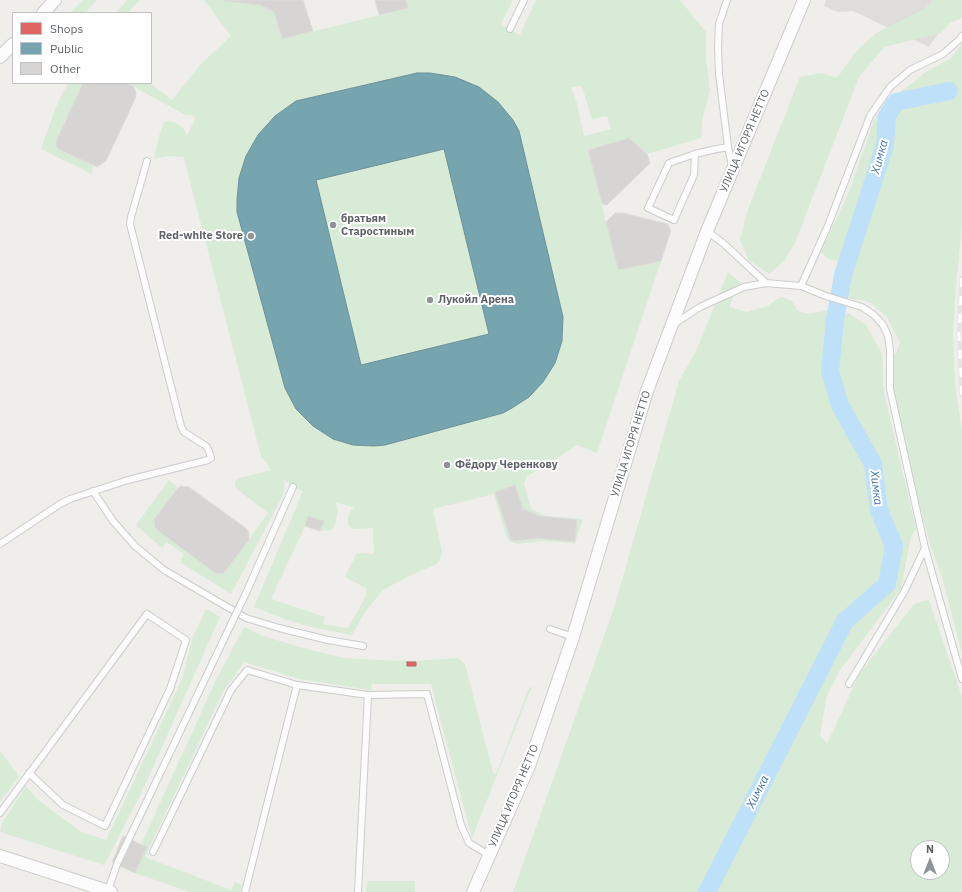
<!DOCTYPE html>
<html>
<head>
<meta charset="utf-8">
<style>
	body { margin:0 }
	#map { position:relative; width:962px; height:892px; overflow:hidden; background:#efeeea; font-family:"IBM Plex Sans",sans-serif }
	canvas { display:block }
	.legend { position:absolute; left:12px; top:12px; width:140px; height:72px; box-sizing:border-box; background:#fff; border:1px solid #bfc1c3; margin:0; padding:5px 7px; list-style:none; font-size:12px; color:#5f6368 }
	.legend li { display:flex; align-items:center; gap:8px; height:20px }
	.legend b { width:20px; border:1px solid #bfc1c3 }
	.north { position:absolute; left:910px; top:840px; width:40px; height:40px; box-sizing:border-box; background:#fff; border:1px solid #bfc1c3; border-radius:50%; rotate:0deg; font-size:11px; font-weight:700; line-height:16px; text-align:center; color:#5f6368 }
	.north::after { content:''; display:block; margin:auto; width:14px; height:18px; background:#919496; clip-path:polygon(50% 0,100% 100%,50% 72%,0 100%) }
</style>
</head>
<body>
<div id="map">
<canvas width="962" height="892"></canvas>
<ul class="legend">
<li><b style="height:11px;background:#e06666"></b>Shops</li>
<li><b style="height:11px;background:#76a5af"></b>Public</li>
<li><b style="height:11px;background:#d6d5d3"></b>Other</li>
</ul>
<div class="north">N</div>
</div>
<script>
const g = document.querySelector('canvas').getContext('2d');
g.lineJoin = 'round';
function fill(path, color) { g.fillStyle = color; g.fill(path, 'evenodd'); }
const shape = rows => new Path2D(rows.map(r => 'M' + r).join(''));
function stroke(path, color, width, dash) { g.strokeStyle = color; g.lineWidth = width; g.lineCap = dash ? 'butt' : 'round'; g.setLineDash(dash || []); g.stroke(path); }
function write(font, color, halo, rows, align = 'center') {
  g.font = font + ' "IBM Plex Sans",sans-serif'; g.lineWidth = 4; g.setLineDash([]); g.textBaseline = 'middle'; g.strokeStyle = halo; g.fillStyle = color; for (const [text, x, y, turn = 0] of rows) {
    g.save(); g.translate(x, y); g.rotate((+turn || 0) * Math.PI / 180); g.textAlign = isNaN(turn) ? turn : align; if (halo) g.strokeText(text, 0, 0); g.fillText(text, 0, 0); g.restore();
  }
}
fill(shape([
	[826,0,961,0,929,47,853,11,838,12,824,6]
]), '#dfddda');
fill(shape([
	[83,0,97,0,85,13,70,13],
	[127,0,140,0,128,13,116,13],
	[204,0,225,0,225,1,260,5,274,12,282,39,408,8,406,0,513,0,501,24,520,35,536,0,680,0,706,32,706,57,710,91,703,116,701,138,647,154,629,138,588,150,618,270,661,261,597,453,577,445,544,467,527,476,524,484,531,509,546,516,583,519,575,543,541,541,519,544,513,543,508,539,505,532,494,494,433,509,442,552,440,560,435,565,413,574,383,590,364,613,352,635,307,626,287,620,254,607,303,491,293,487,283,479,285,486,283,495,231,594,180,562,184,554,167,542,162,548,136,525,169,480,178,488,154,519,155,527,157,530,215,573,223,574,249,540,268,513,238,490,235,486,235,481,239,478,271,470,261,456,188,174,184,157,169,156,154,159,159,136,163,124,166,121,174,122,183,128,187,136,195,118,190,114,187,115,182,113,127,83,150,83,172,100,201,64,231,36],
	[582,86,592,119,607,116,611,129,584,136,577,103,571,87],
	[335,502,355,508,351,510,348,517,348,525,352,529,373,528,374,554,357,553,345,577,366,588,366,596,348,628,323,624,325,617,271,599,305,526,320,531,331,530,335,525,338,511],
	[933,0,962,0,962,18,950,23,941,33,884,47,859,77,795,243,784,261,769,274,749,260,740,240,747,212,800,77,821,73,837,78,858,49,878,32,924,9],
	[962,44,962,227,956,284,953,333,955,383,962,432,962,653,942,577,930,544,898,427,892,391,891,360,896,353,900,343,887,317,871,303,862,300,852,299,842,293,835,284,835,279,843,265,840,261,829,259,821,252,849,192,874,120,884,105,926,72,950,59],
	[68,83,83,83,57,139,56,144,57,147,60,150,93,166,92,174,41,149,56,107],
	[728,272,740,282,729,307,747,312,768,306,777,299,782,297,792,301,798,311,809,314,829,310,850,314,866,325,882,354,884,393,916,529,911,536,901,589,840,670,827,695,820,735,827,744,860,673,914,604,929,600,962,697,962,892,513,892,614,608,679,381,697,349],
	[918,848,942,848,942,872,918,872],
	[206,609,220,617,141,794,104,865,0,832,2,823,26,786,38,800,81,832,106,840,183,677,192,639],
	[244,627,260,635,310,650,345,658,376,660,417,661,458,658,465,664,493,773,496,774,529,688,532,686,472,838,431,684,372,684,371,690,300,679,244,662,223,692,145,857,231,890,235,882,242,885,240,892,190,892,129,871,216,680],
	[0,751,19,776,0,802],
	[367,881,415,881,415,892,366,892]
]), '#d8ebd6');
const shops = shape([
	[407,662,416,662,416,666,407,666,407,662]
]);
fill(shops, '#e06666');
stroke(shops, '#b96567', 1);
const public = shape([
	[417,73,430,73,455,77,479,87,498,102,513,120,519,131,563,317,562,341,555,363,543,382,529,397,512,408,503,413,385,445,374,446,353,445,333,439,313,426,296,409,285,388,237,212,237,200,239,178,246,156,258,135,275,116,296,101,417,73],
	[444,149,489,334,361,365,316,180,444,149]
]);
fill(public, '#76a5af');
stroke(public, '#6f919a', 1);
stroke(shape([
	[707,892,845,621,887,584,894,546,879,510,873,464,840,405,830,371,835,320,843,275,885,145,887,116,896,102,949,91]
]), '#bfe0f9', 18);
const building = shape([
	[225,0,303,0,313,31,282,39,274,12,260,5,224,1,225,0],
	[375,0,406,0,408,8,379,15,375,0],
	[83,83,127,83,133,86,136,93,136,97,106,161,97,167,60,150,57,147,56,144,57,139,83,83],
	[629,138,647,154,650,163,607,205,602,204,588,150,629,138],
	[615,213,623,213,668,224,671,231,661,261,618,270,606,222,615,213],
	[515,485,523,509,540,516,577,520,575,542,538,538,514,541,511,540,495,492,515,485],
	[181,486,189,487,247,529,249,533,249,540,223,574,215,573,157,530,155,527,154,519,178,488,181,486],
	[308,516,324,521,320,531,305,526,308,516],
	[123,836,147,847,135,873,112,862,123,836]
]);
fill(building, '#d6d5d3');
stroke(building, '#deddd9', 1);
const lane = shape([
	[727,0,719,24,718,47,719,74,728,147,732,166],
	[510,29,524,0],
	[695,154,694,175,674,220,648,208,669,163,695,154,712,150,728,147],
	[707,231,724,244,766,283,801,286,826,296,862,307,874,315,883,325,888,336,890,350,890,389,925,548,962,679],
	[801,286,827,228,870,116,890,87,910,70,943,54,960,39,962,36],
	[674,324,700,307,744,287,766,283],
	[93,491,113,521,135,546,164,570,246,618,279,628,328,640,363,646],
	[0,544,60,504,70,499,128,480,208,460,211,458,209,451,206,446,184,432,181,426,130,224,131,217,147,161],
	[246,593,293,487],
	[550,629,573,637],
	[849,684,904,592,925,548],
	[0,813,147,614,186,640,170,689,105,826,63,805,29,773],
	[153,852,231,690,247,670,297,685,368,695,427,694,461,825,469,843,489,855],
	[108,891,117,864,224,639],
	[245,892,297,685],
	[358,892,368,695]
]);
const street = shape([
	[43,13,55,0],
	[0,57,13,44],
	[0,856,111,892],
	[473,892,529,766,573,637,647,391,707,231,804,0]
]);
stroke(lane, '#cbcccc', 8);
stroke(street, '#cbcccc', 14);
stroke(lane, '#fdfcfc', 6);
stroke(street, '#fdfcfc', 12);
const rail = shape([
	[962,278,959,334,962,395]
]);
stroke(rail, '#e4e4e4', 4.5);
stroke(rail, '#fff', 3, [9]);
const laneBridge = shape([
	[224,639,246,593]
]);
stroke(laneBridge, '#cbcccc', 8, []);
stroke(laneBridge, '#fdfcfc', 6);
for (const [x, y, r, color] of [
	[333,225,4,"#919496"],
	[251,236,4,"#919496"],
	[430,300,4,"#919496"],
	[447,465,4,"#919496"]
]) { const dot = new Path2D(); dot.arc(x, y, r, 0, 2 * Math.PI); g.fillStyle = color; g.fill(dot); stroke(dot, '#fff', 1.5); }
write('11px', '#5f6368', '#fff', [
	["УЛИЦА ИГОРЯ НЕТТО",745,141,-67],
	["УЛИЦА ИГОРЯ НЕТТО",631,444,-73],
	["УЛИЦА ИГОРЯ НЕТТО",514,796,-67]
]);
write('bold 11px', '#5f6368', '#fff', [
	["братьям",341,219],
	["Старостиным",341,232],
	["Red-white Store",243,236,"right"],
	["Лукойл Арена",438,300],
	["Фёдору Черенкову",455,465]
], 'left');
write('italic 12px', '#4174aa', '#fff', [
	["Химка",880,157,-75],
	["Химка",876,488,83],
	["Химка",758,792,-63]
]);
</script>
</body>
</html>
